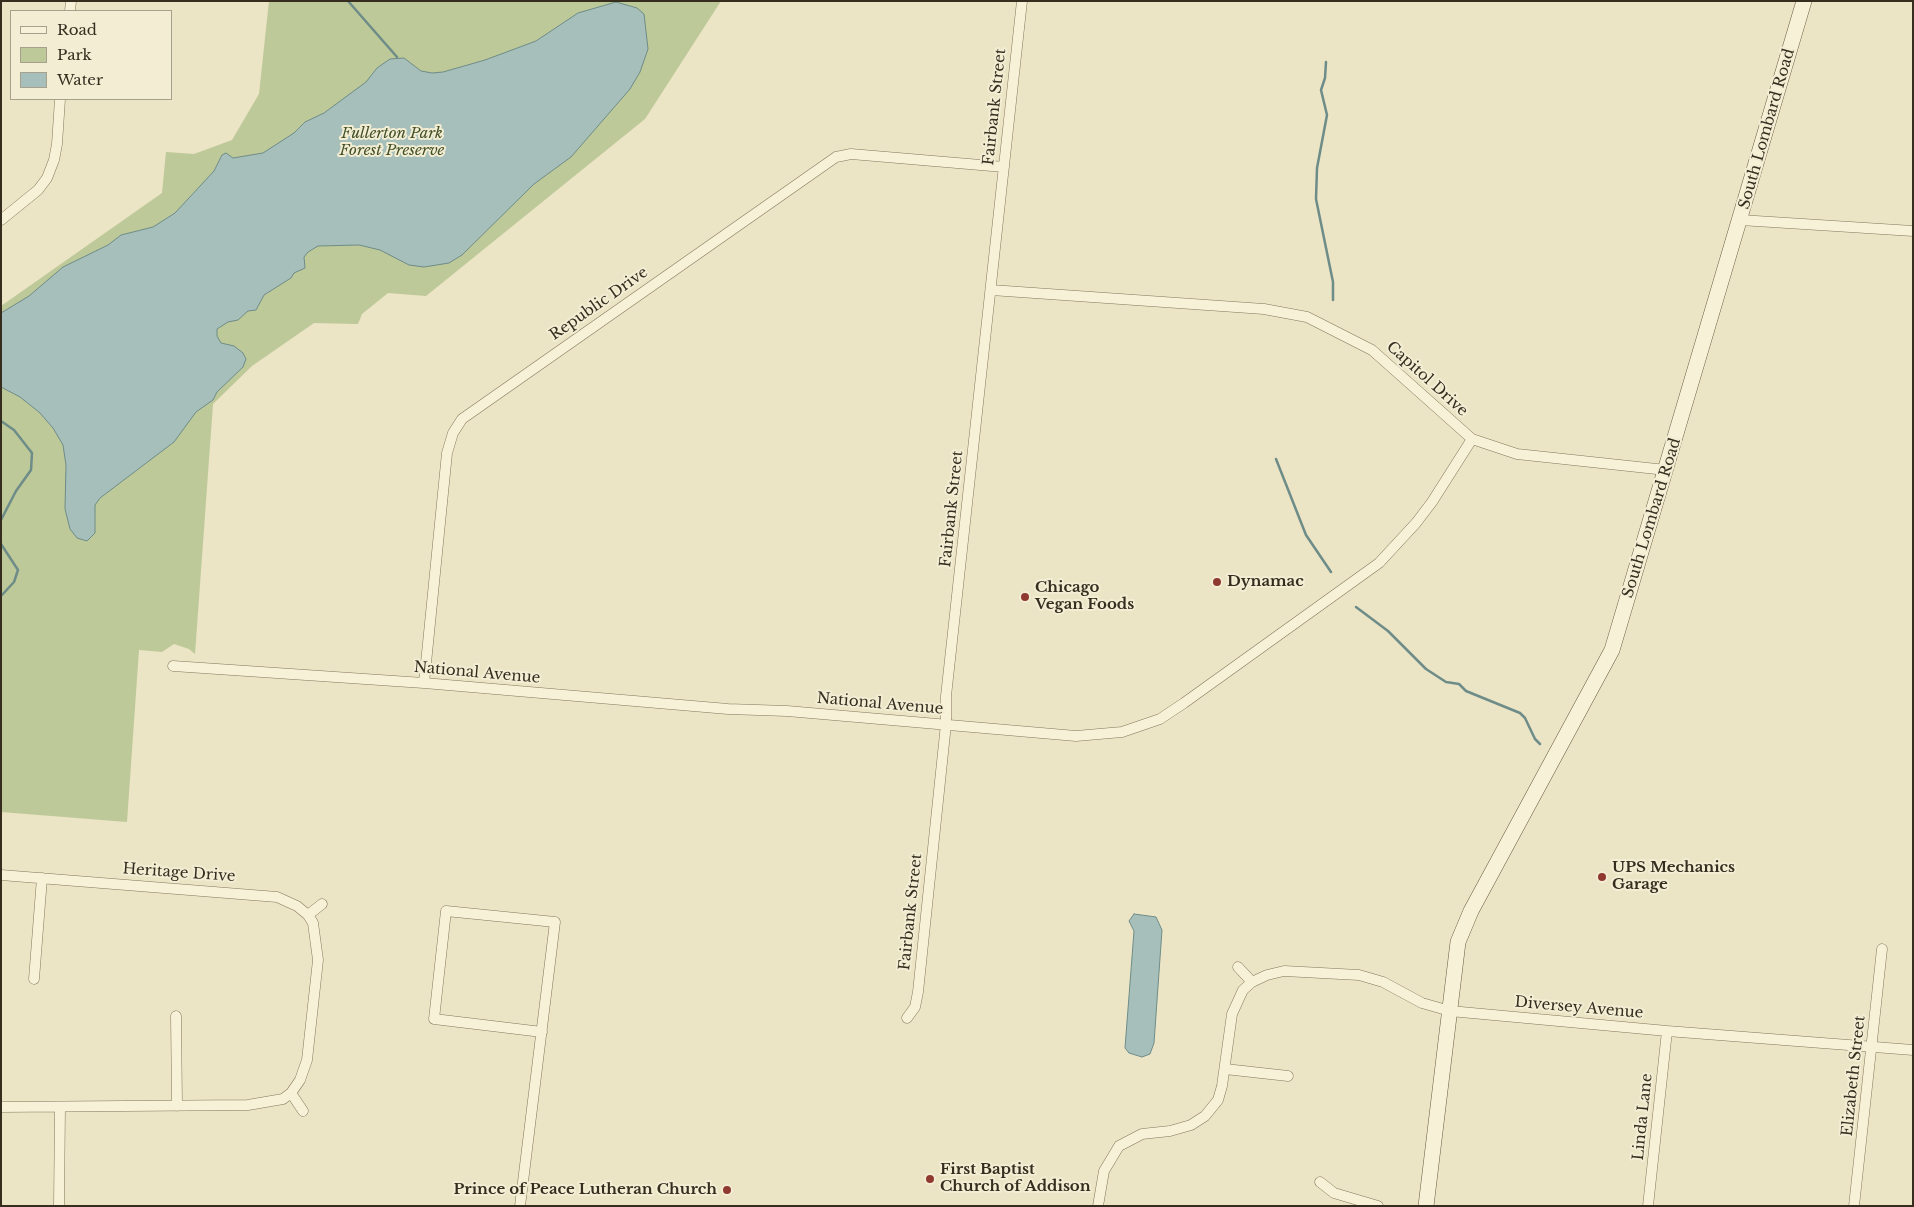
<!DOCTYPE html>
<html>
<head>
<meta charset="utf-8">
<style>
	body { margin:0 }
	#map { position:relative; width:1914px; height:1207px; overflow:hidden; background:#ebe4c5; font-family:"Libre Baskerville",serif }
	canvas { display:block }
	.frame { position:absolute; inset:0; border:2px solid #362d1f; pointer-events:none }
	.legend { position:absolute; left:10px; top:10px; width:162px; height:90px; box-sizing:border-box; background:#f3edd4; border:1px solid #a7a08c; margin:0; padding:6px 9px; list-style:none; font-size:15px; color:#362d1f }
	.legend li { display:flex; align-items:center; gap:10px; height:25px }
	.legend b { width:25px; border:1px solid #a7a08c }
</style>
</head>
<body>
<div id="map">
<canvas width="1914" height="1207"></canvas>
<div class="frame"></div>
<ul class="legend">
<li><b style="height:6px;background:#f7f1d7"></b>Road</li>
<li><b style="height:14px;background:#bec999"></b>Park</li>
<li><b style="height:14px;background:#a6bfba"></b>Water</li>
</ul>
</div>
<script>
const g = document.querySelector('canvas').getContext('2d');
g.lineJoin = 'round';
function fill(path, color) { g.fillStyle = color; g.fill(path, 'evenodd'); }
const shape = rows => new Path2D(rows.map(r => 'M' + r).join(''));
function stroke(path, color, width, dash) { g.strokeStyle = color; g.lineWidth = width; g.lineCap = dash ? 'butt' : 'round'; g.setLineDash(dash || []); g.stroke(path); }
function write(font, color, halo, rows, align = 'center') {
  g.font = font + ' "Libre Baskerville",serif'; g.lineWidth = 4; g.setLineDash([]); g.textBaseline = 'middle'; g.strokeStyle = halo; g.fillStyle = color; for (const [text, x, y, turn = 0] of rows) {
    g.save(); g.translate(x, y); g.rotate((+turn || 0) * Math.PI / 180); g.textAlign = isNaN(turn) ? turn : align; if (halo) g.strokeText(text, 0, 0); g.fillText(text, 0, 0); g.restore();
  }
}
fill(shape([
	[269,1,721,1,645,119,426,296,388,293,362,314,358,324,314,323,252,366,213,404,195,654,189,649,174,644,162,652,139,650,127,822,1,812,1,306,162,193,166,152,194,154,232,140,259,94]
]), '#bec999');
const water = shape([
	[616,2,637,8,644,14,648,49,640,72,630,89,571,157,534,184,462,255,449,263,424,267,409,265,380,250,359,245,318,246,308,252,304,257,305,268,294,273,291,278,264,295,256,310,248,311,238,320,228,322,217,329,217,336,221,343,234,346,243,353,246,359,243,367,217,392,213,400,196,412,174,442,100,498,95,505,95,533,87,541,77,538,70,529,65,509,66,465,63,445,53,428,39,412,20,397,1,387,1,313,29,296,63,267,108,245,121,235,153,227,175,213,214,171,222,155,226,153,233,158,263,153,294,133,305,122,324,113,366,82,377,68,390,59,404,58,421,71,432,73,443,72,485,60,536,41,578,13,616,2],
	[1134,914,1156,917,1162,930,1154,1043,1150,1054,1142,1057,1129,1053,1125,1048,1134,931,1129,921,1134,914]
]);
fill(water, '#a6bfba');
stroke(water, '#6e8c88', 1);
stroke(shape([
	[348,1,397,57],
	[1326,62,1325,78,1321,90,1327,115,1317,168,1316,199,1333,282,1333,300],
	[1,421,14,430,32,453,31,470,16,491,1,520],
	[1276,459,1306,535,1331,572],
	[1,544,18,570,14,582,1,596],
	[1356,607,1388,631,1426,669,1446,682,1459,684,1466,691,1520,713,1525,718,1535,739,1540,744]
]), '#6e8c88', 2.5);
const street = shape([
	[70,11,71,1],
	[1,220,38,190,47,178,54,160,57,144,60,99],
	[1740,220,1913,231],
	[991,290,1264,309,1307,317,1372,350,1472,439,1517,454,1666,470],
	[173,666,424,683,728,709,787,711,1076,736,1122,732,1160,719,1184,703,1379,563,1416,523,1432,502,1472,439],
	[424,683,447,453,453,433,462,419,836,157,851,154,1004,167],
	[1,875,277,897,297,906,308,915,313,923,318,960,307,1060,300,1080,291,1093,283,1099,248,1105,1,1107],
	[308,915,322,904],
	[34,979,42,878],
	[1252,982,1267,975,1284,971,1359,975,1383,982,1422,1003,1450,1011,1667,1031,1913,1050],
	[176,1016,177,1106],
	[907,1018,915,1007,918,992,946,724,946,696,1022,1],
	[1225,1069,1288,1076],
	[291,1093,303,1111],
	[1320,1182,1334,1193,1378,1206],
	[59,1206,60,1107],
	[520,1206,555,922,446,911,434,1019,542,1032],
	[1098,1206,1104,1171,1119,1146,1142,1134,1170,1131,1191,1125,1205,1116,1218,1100,1222,1086,1232,1014,1243,990,1252,982,1238,967],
	[1648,1206,1667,1031],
	[1854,1206,1882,949]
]);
const secondary = shape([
	[1426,1206,1458,942,1471,911,1612,650,1804,1]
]);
stroke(street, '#85765c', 11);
stroke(secondary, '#67573f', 16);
stroke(street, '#f7f1d7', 10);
stroke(secondary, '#f7f1d7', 15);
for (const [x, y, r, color] of [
	[1217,582,5,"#903930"],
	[1025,597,5,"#903930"],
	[1602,877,5,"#903930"],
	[930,1179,5,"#903930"],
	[727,1190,5,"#903930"]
]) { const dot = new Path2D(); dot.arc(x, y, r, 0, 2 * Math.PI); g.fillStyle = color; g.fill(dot); stroke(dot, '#f3edd4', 2); }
write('15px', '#362d1f', '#f3edd4', [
	["Fairbank Street",995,107,-84],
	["South Lombard Road",1767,129,-74],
	["Republic Drive",599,304,-35],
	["Capitol Drive",1427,379,42],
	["Fairbank Street",952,509,-84],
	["South Lombard Road",1652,518,-73],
	["National Avenue",477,673,5],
	["National Avenue",880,704,5],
	["Heritage Drive",179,873,4],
	["Fairbank Street",911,912,-84],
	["Diversey Avenue",1579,1008,5],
	["Elizabeth Street",1854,1076,-84],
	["Linda Lane",1643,1117,-84]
]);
write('italic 15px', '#425127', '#f3edd4', [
	["Fullerton Park",392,134],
	["Forest Preserve",392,151]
]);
write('bold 15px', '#362d1f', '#f3edd4', [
	["Dynamac",1227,582],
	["Chicago",1035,588],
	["Vegan Foods",1035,605],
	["UPS Mechanics",1612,868],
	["Garage",1612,885],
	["First Baptist",940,1170],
	["Church of Addison",940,1187],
	["Prince of Peace Lutheran Church",717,1190,"right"]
], 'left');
</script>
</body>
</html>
